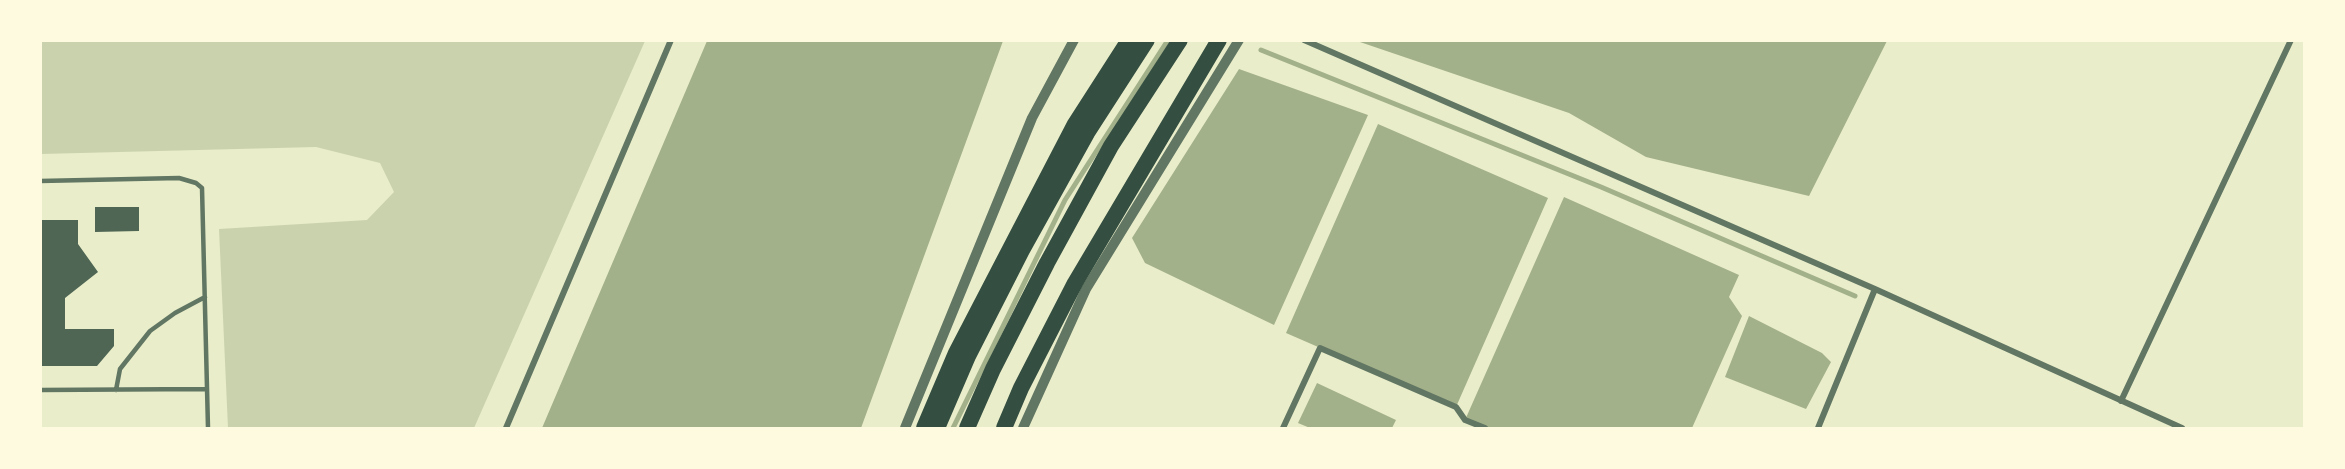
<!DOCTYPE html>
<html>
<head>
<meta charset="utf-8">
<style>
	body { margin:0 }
	#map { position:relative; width:2345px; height:469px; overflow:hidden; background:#e9edc9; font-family:Raleway,sans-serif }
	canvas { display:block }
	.frame { position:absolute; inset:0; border:42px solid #fefae0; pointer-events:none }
</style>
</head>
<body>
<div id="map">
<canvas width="2345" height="469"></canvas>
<div class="frame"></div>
</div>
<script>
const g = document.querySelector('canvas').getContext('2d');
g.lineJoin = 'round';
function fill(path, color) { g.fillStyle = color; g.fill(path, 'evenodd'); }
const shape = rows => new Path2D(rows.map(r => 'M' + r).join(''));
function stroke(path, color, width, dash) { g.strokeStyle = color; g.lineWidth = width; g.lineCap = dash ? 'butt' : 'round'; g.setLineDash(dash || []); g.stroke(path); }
fill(shape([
	[40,41,41,40,645,41,474,428,228,428,219,229,367,220,394,192,380,163,316,147,41,154]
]), '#cad2ad');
fill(shape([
	[707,41,1003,41,861,428,542,428],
	[1357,41,1887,41,1809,196,1646,157,1569,113],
	[1239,69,1368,115,1274,325,1145,263,1132,238],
	[1378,124,1548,198,1456,407,1286,333],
	[1564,197,1739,275,1729,297,1742,316,1692,428,1485,428,1465,420],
	[1749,316,1822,353,1831,362,1806,409,1725,377],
	[1317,383,1396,420,1392,428,1310,428,1298,423]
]), '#a3b18a');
stroke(shape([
	[1261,50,1601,187,1855,296],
	[953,428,1065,200,1168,40]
]), '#a3b18a', 5);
fill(shape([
	[95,207,139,207,139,231,95,232],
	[40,220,78,220,78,244,98,272,65,298,65,329,114,329,114,346,97,366,40,366]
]), '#4f6655');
stroke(shape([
	[40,181,179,178,196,183,202,188,208,428],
	[40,390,207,389],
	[116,390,120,369,150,331,175,313,205,297]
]), '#617663', 4.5);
stroke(shape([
	[1304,40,1875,289,2182,428],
	[2121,401,2291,40],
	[506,428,671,40],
	[1283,428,1320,348,1456,407,1465,420,1485,428],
	[1818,428,1875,289]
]), '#617663', 6);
stroke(shape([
	[905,428,1032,118,1074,40],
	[1023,428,1086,289,1239,40]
]), '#617663', 10);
stroke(shape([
	[924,428,956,353,1075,124,1129,40],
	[937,428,968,356,1022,250,1087,133,1147,40],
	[967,428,993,369,1047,263,1111,146,1180,40],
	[1004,428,1021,388,1075,283,1219,40]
]), '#344e41', 16);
</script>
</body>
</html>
